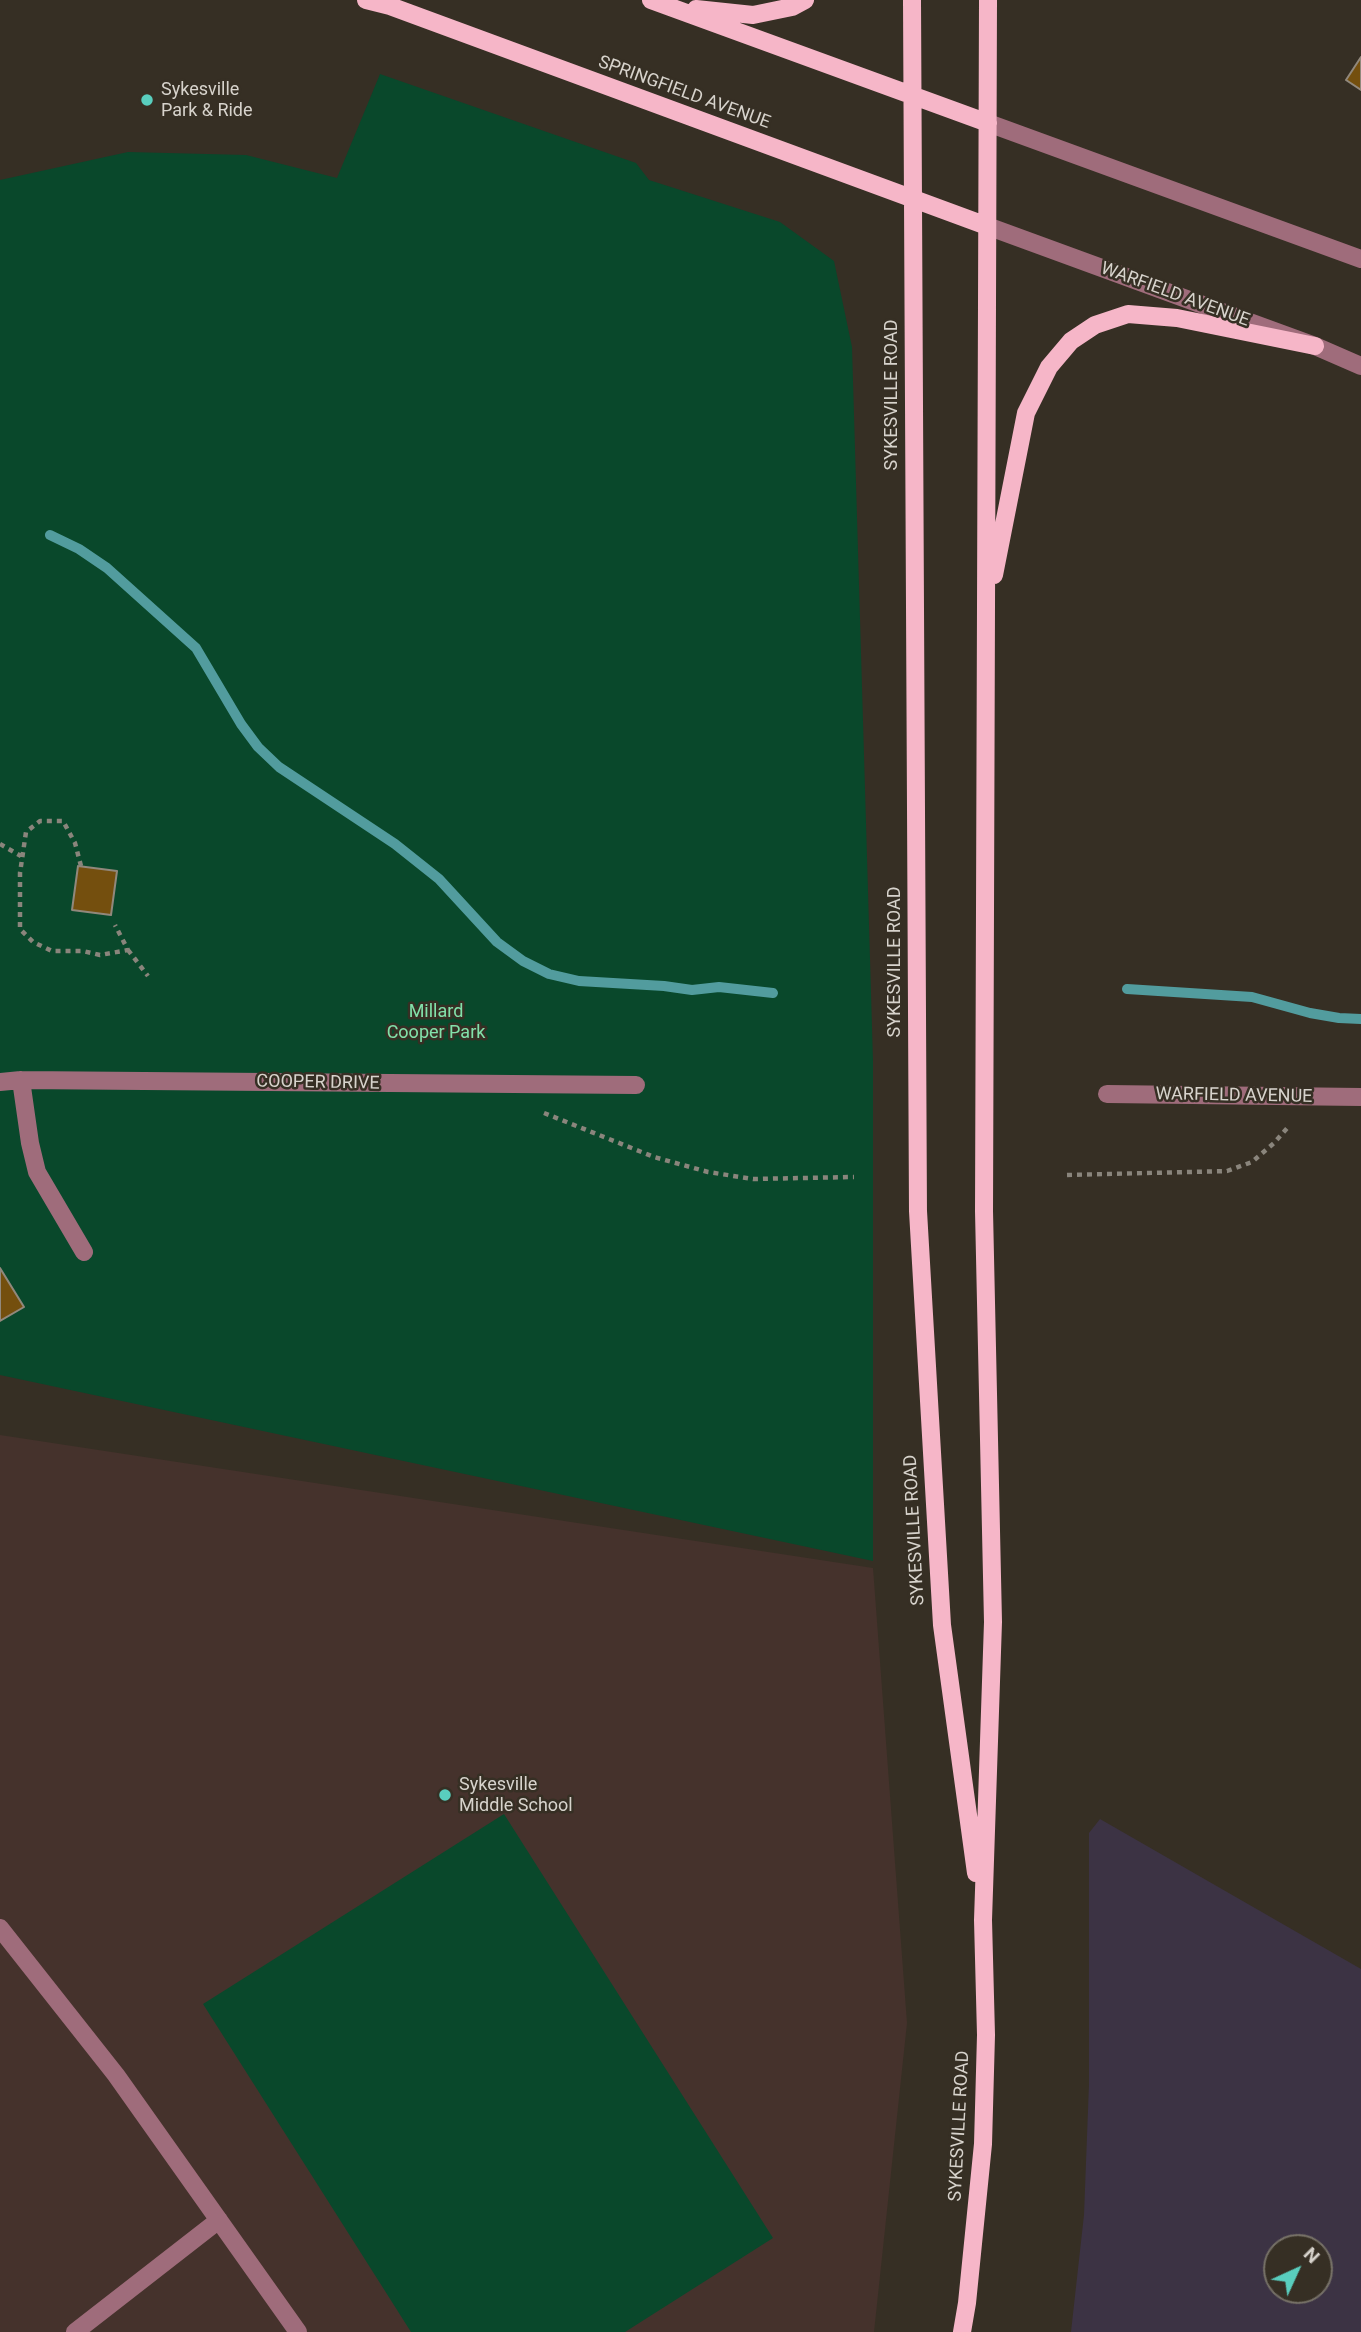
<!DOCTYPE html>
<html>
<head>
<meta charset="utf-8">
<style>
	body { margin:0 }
	#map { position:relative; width:1361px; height:2332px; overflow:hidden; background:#362f24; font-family:Roboto,sans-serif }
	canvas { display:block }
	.north { position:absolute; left:1263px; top:2234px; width:70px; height:70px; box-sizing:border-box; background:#362f24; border:2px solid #767167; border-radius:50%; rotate:45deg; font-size:19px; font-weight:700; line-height:28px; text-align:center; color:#d7d3cc }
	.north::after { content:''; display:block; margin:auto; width:24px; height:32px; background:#59cebe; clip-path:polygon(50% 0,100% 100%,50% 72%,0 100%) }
</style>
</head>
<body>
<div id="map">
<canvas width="1361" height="2332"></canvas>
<div class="north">N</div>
</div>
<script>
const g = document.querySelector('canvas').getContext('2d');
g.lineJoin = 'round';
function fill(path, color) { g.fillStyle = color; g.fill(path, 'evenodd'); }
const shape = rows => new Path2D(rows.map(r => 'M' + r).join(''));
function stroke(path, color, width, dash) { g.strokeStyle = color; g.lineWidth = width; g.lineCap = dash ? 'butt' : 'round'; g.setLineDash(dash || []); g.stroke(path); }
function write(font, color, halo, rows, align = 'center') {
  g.font = font + ' Roboto,sans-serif'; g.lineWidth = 5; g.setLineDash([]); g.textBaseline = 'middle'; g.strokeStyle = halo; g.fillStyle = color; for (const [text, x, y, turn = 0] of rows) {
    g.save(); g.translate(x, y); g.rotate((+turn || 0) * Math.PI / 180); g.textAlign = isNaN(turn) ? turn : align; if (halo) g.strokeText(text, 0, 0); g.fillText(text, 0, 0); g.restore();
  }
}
fill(shape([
	[1100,1819,1361,1969,1361,2332,1071,2332,1084,2215,1089,2084,1089,1833],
	[1277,2248,1319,2248,1319,2290,1277,2290]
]), '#3c3344');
fill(shape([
	[0,1435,873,1568,907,2023,874,2332,0,2332]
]), '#45322c');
fill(shape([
	[380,74,636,163,649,180,780,222,834,261,852,347,873,1061,873,1561,0,1375,0,180,128,152,246,155,337,178],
	[504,1814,773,2238,625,2332,411,2332,203,2004]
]), '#09482b');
stroke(shape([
	[50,535,79,549,107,568,196,648,241,724,258,747,279,767,395,844,439,879,497,942,523,961,549,974,579,981,664,986,692,990,719,987,773,993],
	[1127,989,1252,997,1310,1013,1339,1018,1361,1019]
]), '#529c9e', 10);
const building = shape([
	[1361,57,1361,90,1346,80,1361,57],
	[78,866,117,871,111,915,72,910,78,866],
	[0,1268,24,1307,0,1321,0,1268]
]);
fill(building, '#744f0e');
stroke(building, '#91887c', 2);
stroke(shape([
	[0,844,21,856],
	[81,866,75,843,63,821,40,821,26,832,20,873,20,929,33,942,52,951,83,951,100,955,128,950,115,925],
	[128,950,148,976],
	[544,1113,654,1157,708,1172,753,1179,854,1177],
	[1067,1175,1227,1171,1252,1162,1274,1143,1290,1125]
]), '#8a857c', 4.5, [5, 5]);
stroke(shape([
	[988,123,1361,259],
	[987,226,1315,346,1361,366],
	[21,1080,30,1143,37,1172,84,1252],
	[0,1082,21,1080,636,1085],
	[1107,1094,1361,1097],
	[0,1928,116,2075,298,2332],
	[75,2332,219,2220]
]), '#9f6c7b', 18);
stroke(shape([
	[366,0,390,6,987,226],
	[651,0,988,123],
	[912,0,918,1211,942,1625,976,1873],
	[696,9,753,15,792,7,805,0],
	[994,575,1026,413,1049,367,1071,341,1095,325,1128,314,1177,318,1315,346],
	[962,2332,967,2303,983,2144,986,2035,983,1920,993,1622,984,1211,988,0]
]), '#f6b6c8', 18);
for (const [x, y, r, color] of [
	[147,100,7,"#59cebe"],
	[445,1795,7,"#59cebe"]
]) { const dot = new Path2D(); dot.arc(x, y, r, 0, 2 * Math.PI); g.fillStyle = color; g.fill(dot); stroke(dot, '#362f24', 2.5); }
write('18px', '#d7d3cc', '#362f24', [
	["Sykesville",161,90],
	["Park & Ride",161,111],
	["Sykesville",459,1785],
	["Middle School",459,1806]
], 'left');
write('18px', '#d7d3cc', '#362f24', [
	["SPRINGFIELD AVENUE",684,93,20],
	["WARFIELD AVENUE",1175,295,20],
	["SYKESVILLE ROAD",892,395,-90],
	["SYKESVILLE ROAD",895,962,-90],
	["COOPER DRIVE",318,1083,1],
	["WARFIELD AVENUE",1234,1096,1],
	["SYKESVILLE ROAD",915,1530,-93],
	["SYKESVILLE ROAD",960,2126,-87]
]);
write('18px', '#82e1aa', '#362f24', [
	["Millard",436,1012],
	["Cooper Park",436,1033]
]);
</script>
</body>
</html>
